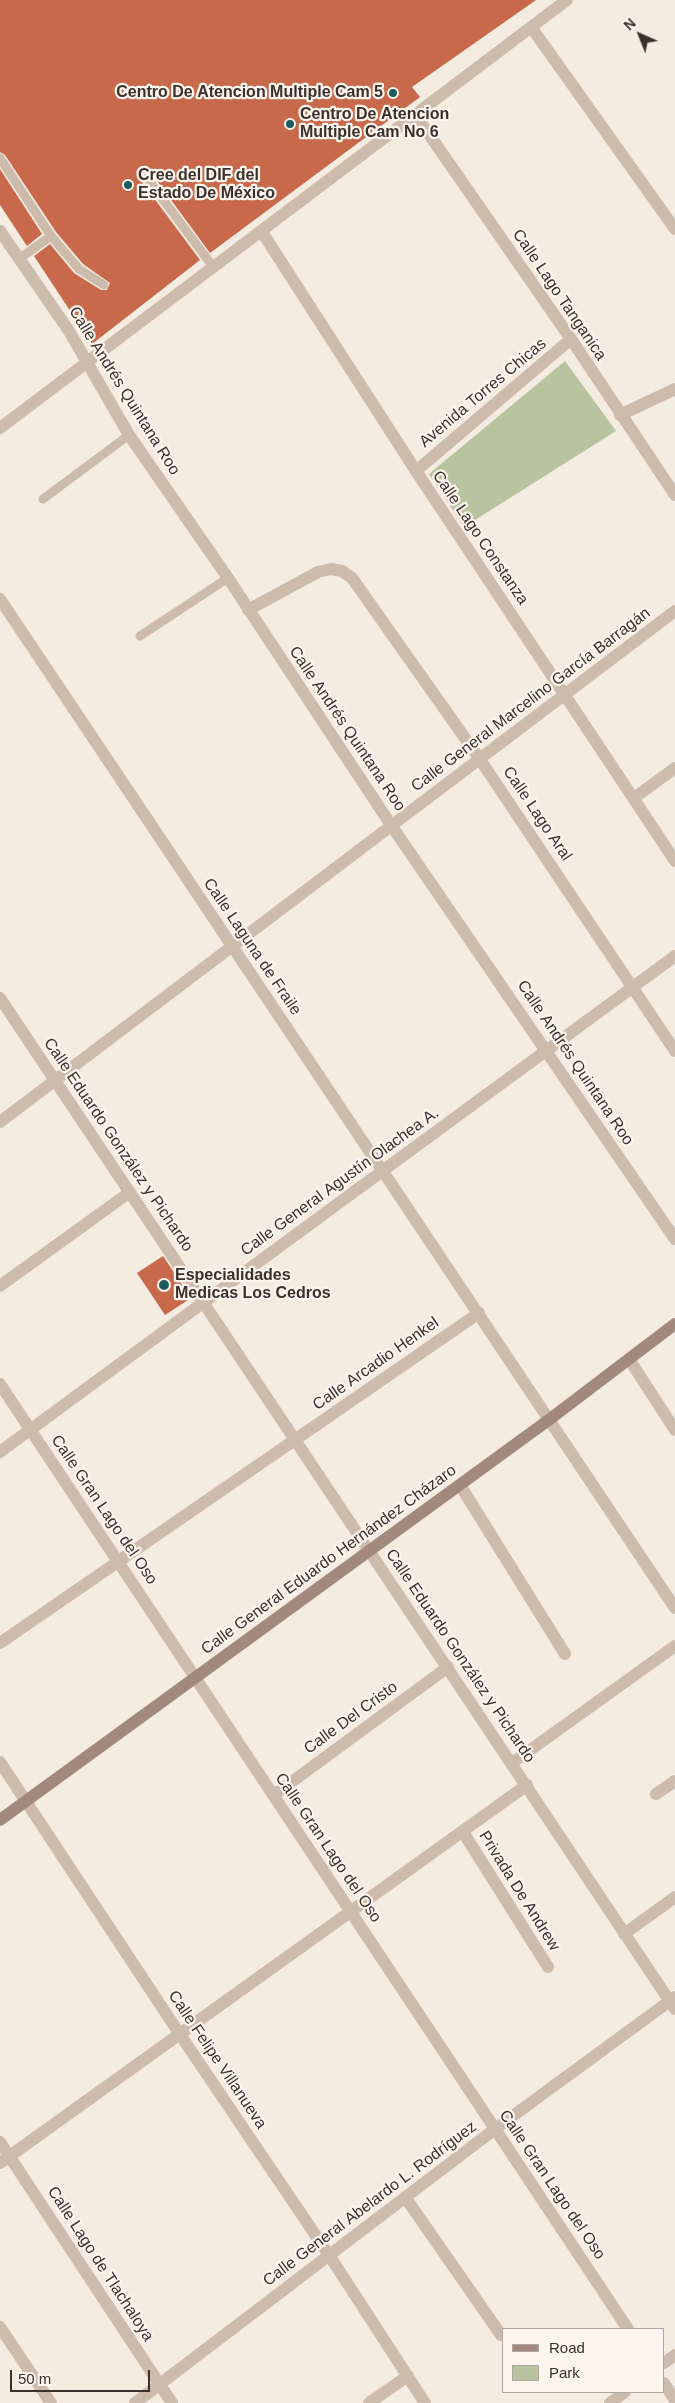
<!DOCTYPE html>
<html>
<head>
<meta charset="utf-8">
<style>
	body { margin:0 }
	#map { position:relative; width:675px; height:2403px; overflow:hidden; background:#f4ebe1; font-family:Arial,sans-serif }
	canvas { display:block }
	.legend { position:absolute; left:502px; top:2328px; width:162px; height:65px; box-sizing:border-box; background:#fbf5ee; border:1px solid #aea6a0; margin:0; padding:6px 9px; list-style:none; font-size:15px; color:#3b302b }
	.legend li { display:flex; align-items:center; gap:10px; height:25px }
	.legend b { width:25px; border:1px solid #aea6a0 }
	.north { position:absolute; left:615px; top:10px; width:50px; height:50px; -webkit-text-stroke:4px #fbf5ee; paint-order:stroke; rotate:316deg; font-size:14px; font-weight:700; line-height:20px; text-align:center; color:#3b302b }
	.north::after { content:''; display:block; margin:auto; width:18px; height:22px; background:#3b302b; clip-path:polygon(50% 0,100% 100%,50% 72%,0 100%) }
	.scale { position:absolute; left:10px; top:2370px; width:140px; height:22px; box-sizing:border-box; border:2px solid #3b302b; border-top:0; padding-left:6px; font-size:15px; line-height:18px; white-space:nowrap; color:#3b302b; -webkit-text-stroke:4px #fbf5ee; paint-order:stroke }
</style>
</head>
<body>
<div id="map">
<canvas width="675" height="2403"></canvas>
<ul class="legend">
<li><b style="height:6px;background:#a18a7d"></b>Road</li>
<li><b style="height:14px;background:#b8c4a0"></b>Park</li>
</ul>
<div class="north">N</div>
<div class="scale">50 m</div>
</div>
<script>
const g = document.querySelector('canvas').getContext('2d');
g.lineJoin = 'round';
function fill(path, color) { g.fillStyle = color; g.fill(path, 'evenodd'); }
const shape = rows => new Path2D(rows.map(r => 'M' + r).join(''));
function stroke(path, color, width, dash) { g.strokeStyle = color; g.lineWidth = width; g.lineCap = dash ? 'butt' : 'round'; g.setLineDash(dash || []); g.stroke(path); }
function write(font, color, halo, rows, align = 'center') {
  g.font = font + ' Arial,sans-serif'; g.lineWidth = 4.5; g.setLineDash([]); g.textBaseline = 'middle'; g.strokeStyle = halo; g.fillStyle = color; for (const [text, x, y, turn = 0] of rows) {
    g.save(); g.translate(x, y); g.rotate((+turn || 0) * Math.PI / 180); g.textAlign = isNaN(turn) ? turn : align; if (halo) g.strokeText(text, 0, 0); g.fillText(text, 0, 0); g.restore();
  }
}
fill(shape([
	[565,361,616,431,464,527,429,474]
]), '#b8c4a0');
fill(shape([
	[0,0,536,0,412,87,420,97,210,253,152,174,147,172,143,173,142,182,200,260,92,344,34,256,50,244,74,273,101,290,107,290,110,283,83,264,56,232,5,155,0,152],
	[0,169,42,234,27,246,0,205],
	[163,1256,191,1298,165,1315,137,1273]
]), '#c8694b');
stroke(shape([
	[0,158,51,236,19,259],
	[147,178,214,268],
	[51,236,79,269,104,285],
	[43,499,129,435],
	[140,636,228,578]
]), '#cdbbac', 9);
stroke(shape([
	[531,27,675,229],
	[415,114,571,339,675,495],
	[0,231,69,331,129,435,228,578,391,825,675,1239],
	[262,232,416,471,675,861],
	[620,415,675,389],
	[0,428,567,0],
	[416,471,571,339],
	[0,599,675,1608],
	[248,610,318,572,331,569,342,571,352,578,479,758,675,1051],
	[634,798,675,768],
	[0,998,675,2009],
	[0,1122,675,611],
	[0,1286,130,1192],
	[629,1359,675,1430],
	[0,1384,628,2329],
	[0,1452,675,956],
	[460,1485,565,1654],
	[0,1643,479,1313],
	[0,1762,179,2033,329,2255,425,2403],
	[512,1763,675,1646],
	[656,1794,675,1781],
	[274,1795,448,1667],
	[463,1832,548,1967],
	[624,1934,675,1897],
	[0,2142,172,2403],
	[0,2163,527,1785],
	[405,2197,501,2335],
	[0,2327,51,2403],
	[664,2363,675,2355],
	[664,2383,675,2400],
	[135,2403,495,2129,675,1997],
	[369,2403,408,2376],
	[610,2403,625,2392]
]), '#cdbbac', 12);
stroke(shape([
	[0,1820,550,1419,675,1324]
]), '#a18a7d', 12);
for (const [x, y, r, color] of [
	[393,93,5,"#1f5a5e"],
	[290,124,5,"#1f5a5e"],
	[128,185,5,"#1f5a5e"],
	[164,1285,6,"#1f5a5e"]
]) { const dot = new Path2D(); dot.arc(x, y, r, 0, 2 * Math.PI); g.fillStyle = color; g.fill(dot); stroke(dot, '#fbf5ee', 2); }
write('bold 16px', '#3b302b', '#fbf5ee', [
	["Centro De Atencion Multiple Cam 5",383,93,"right"],
	["Centro De Atencion",300,115],
	["Multiple Cam No 6",300,133],
	["Cree del DIF del",138,176],
	["Estado De México",138,194],
	["Especialidades",175,1276],
	["Medicas Los Cedros",175,1294]
], 'left');
write('16px', '#3b302b', '#fbf5ee', [
	["Calle Lago Tanganica",559,295,56],
	["Calle Andrés Quintana Roo",124,391,58],
	["Avenida Torres Chicas",483,393,-40],
	["Calle Lago Constanza",480,538,56],
	["Calle General Marcelino García Barragán",531,700,-37],
	["Calle Andrés Quintana Roo",347,729,56],
	["Calle Lago Aral",537,814,56],
	["Calle Laguna de Fraile",252,947,56],
	["Calle Andrés Quintana Roo",575,1063,56],
	["Calle Eduardo González y Pichardo",118,1145,56],
	["Calle General Agustín Olachea A.",340,1182,-36],
	["Calle Arcadio Henkel",376,1364,-35],
	["Calle Gran Lago del Oso",104,1510,56],
	["Calle General Eduardo Hernández Cházaro",329,1560,-36],
	["Calle Eduardo González y Pichardo",460,1656,56],
	["Calle Del Cristo",351,1718,-36],
	["Calle Gran Lago del Oso",328,1848,56],
	["Privada De Andrew",519,1891,58],
	["Calle Felipe Villanueva",217,2060,56],
	["Calle Gran Lago del Oso",552,2185,56],
	["Calle General Abelardo L. Rodríguez",370,2204,-37],
	["Calle Lago de Tlachaloya",100,2264,57]
]);
</script>
</body>
</html>
